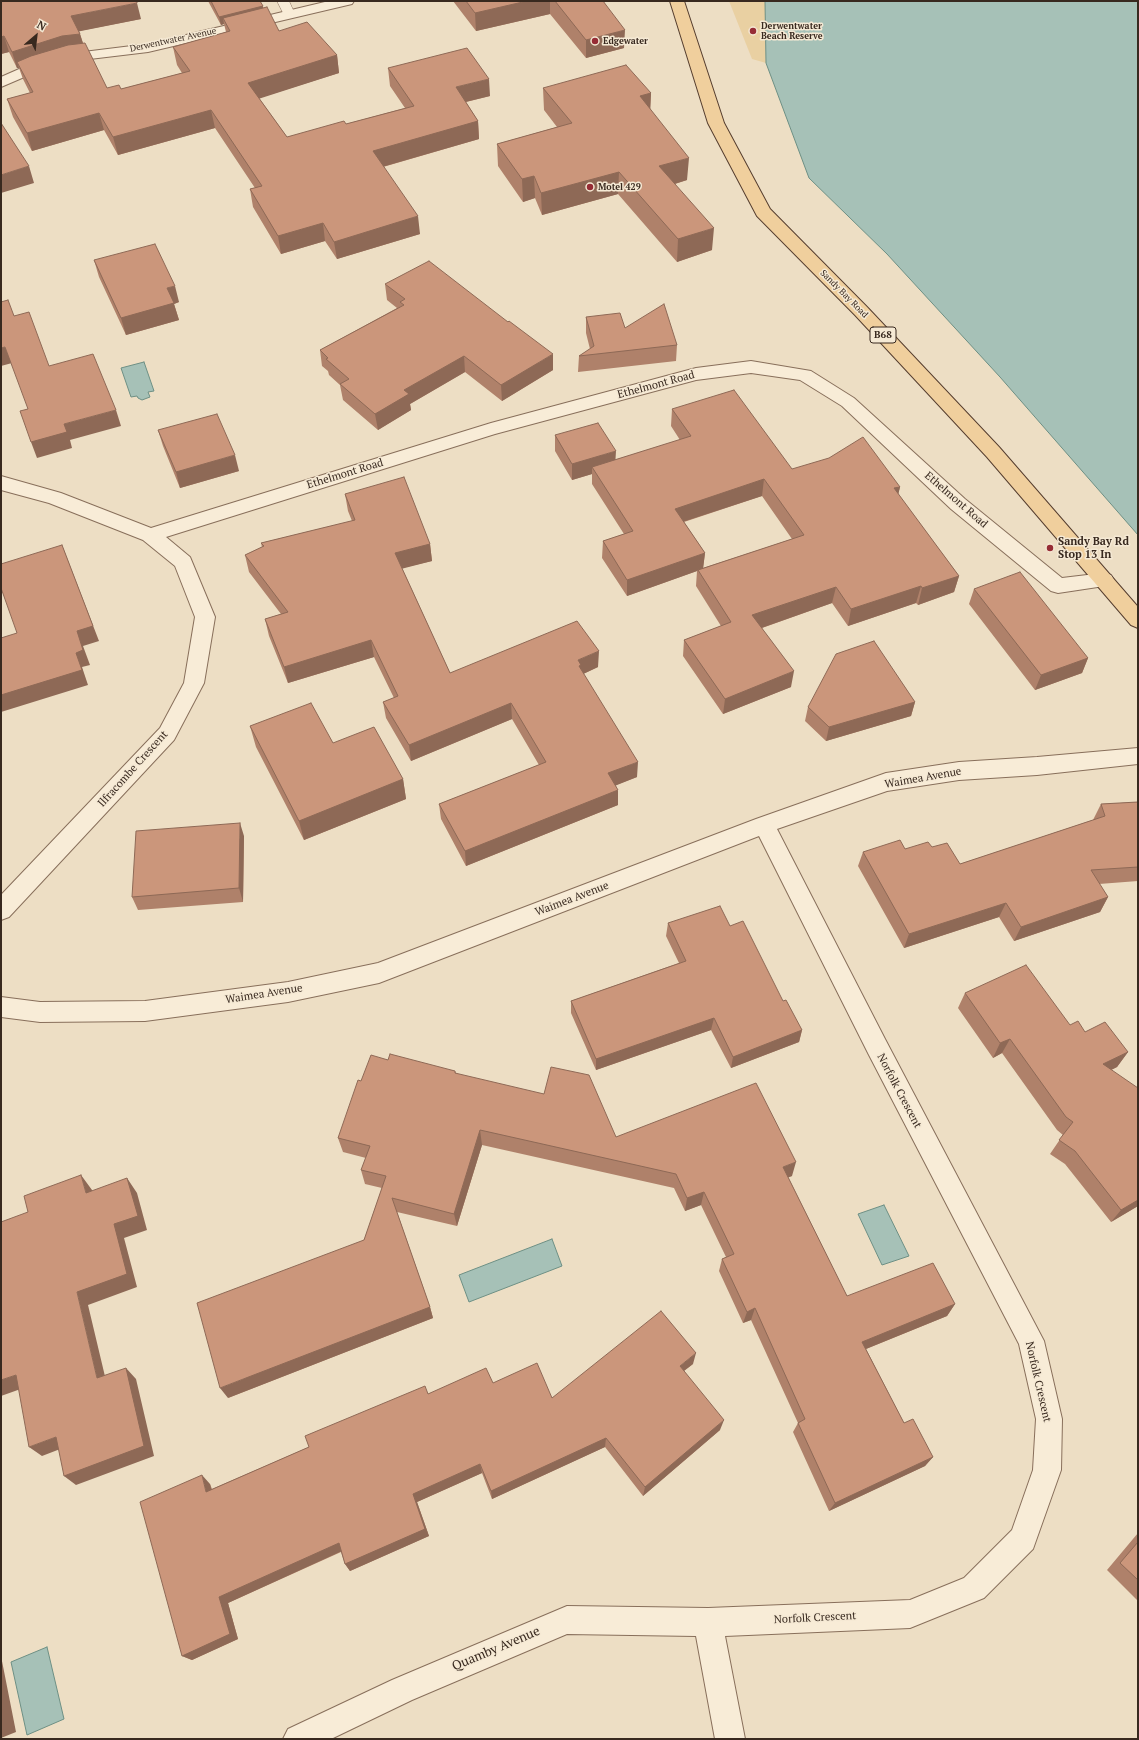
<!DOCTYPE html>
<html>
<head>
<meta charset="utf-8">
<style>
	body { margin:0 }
	#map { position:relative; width:1139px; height:1740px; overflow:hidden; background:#eddec4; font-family:"PT Serif",serif }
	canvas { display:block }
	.frame { position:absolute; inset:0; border:2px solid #38291f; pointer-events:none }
	.north { position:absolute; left:16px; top:16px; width:40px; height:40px; -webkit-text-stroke:3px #f5e9d4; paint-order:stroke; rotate:28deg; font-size:11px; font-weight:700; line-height:16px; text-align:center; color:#38291f }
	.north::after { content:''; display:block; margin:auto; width:14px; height:18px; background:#38291f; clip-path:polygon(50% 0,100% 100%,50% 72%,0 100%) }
</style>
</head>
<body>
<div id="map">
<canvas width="1139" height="1740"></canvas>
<div class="frame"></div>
<div class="north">N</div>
</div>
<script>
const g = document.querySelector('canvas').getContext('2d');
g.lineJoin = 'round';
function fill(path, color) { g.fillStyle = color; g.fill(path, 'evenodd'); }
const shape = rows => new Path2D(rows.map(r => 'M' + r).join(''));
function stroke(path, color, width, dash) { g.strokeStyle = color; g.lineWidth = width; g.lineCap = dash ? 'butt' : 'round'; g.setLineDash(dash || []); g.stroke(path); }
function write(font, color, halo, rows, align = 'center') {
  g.font = font + ' "PT Serif",serif'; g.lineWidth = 3; g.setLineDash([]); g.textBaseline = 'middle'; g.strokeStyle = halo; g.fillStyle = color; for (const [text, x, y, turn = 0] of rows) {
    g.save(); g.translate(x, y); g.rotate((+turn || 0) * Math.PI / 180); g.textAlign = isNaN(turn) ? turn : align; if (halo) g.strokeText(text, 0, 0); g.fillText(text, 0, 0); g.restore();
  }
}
fill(shape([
	[729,1,765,1,766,63,752,59]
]), '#e9d0a2');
const water = shape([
	[765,1,1138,1,1138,535,1000,377,887,254,809,178,766,63,765,1],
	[144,362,154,391,148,392,150,397,142,400,138,398,137,396,131,397,121,368,144,362],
	[884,1205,909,1256,882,1265,858,1214,884,1205],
	[552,1239,562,1266,469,1302,459,1275,552,1239],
	[47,1647,64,1719,27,1735,11,1662,47,1647]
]);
fill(water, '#a6c1b7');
stroke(water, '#6d8f84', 1);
const service = shape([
	[277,1,289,1,295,14,293,17,285,17,277,1]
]);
const minor = shape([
	[329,1,354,1,352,4,148,52,73,61,36,72,1,87,1,77,26,66,67,54,148,44,329,1],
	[751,361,811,371,854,398,965,499,1062,578,1104,573,1111,575,1114,580,1111,585,1058,593,1051,591,951,509,842,406,800,380,751,373,696,380,495,434,166,537,190,557,215,617,204,683,174,740,9,917,1,920,1,895,160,728,184,683,195,617,175,566,143,540,49,503,1,490,1,476,61,493,151,528,491,423,696,368,751,361],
	[1138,748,1138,764,1037,775,959,780,887,791,777,829,885,1039,1044,1341,1062,1419,1061,1470,1033,1549,984,1598,910,1628,725,1636,745,1739,715,1739,696,1636,567,1634,412,1700,331,1739,283,1739,288,1729,392,1680,567,1606,708,1608,910,1600,964,1578,1012,1530,1033,1470,1036,1419,1019,1344,869,1055,759,836,379,983,288,1002,145,1021,40,1022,1,1017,1,997,40,1002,145,1001,288,982,378,963,756,819,886,773,959,762,1037,757,1138,748]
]);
const primary = shape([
	[670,1,684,1,724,123,770,209,867,307,999,447,1138,607,1138,628,1131,625,987,457,855,315,757,216,708,123,670,1]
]);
stroke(service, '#886f5b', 1);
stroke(minor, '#886f5b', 2);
stroke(primary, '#563e2f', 2);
fill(service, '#f8ecd7');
fill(minor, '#f8ecd7');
fill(primary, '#f0cf9d');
fill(shape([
	[1,1,141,19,79,31,83,43,107,88,121,89,182,73,177,65,173,47,226,32,224,24,221,25,208,1,260,1,263,8,279,31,337,55,339,73,259,98,287,137,346,124,405,108,390,86,388,68,490,96,466,102,478,121,479,139,383,167,420,234,337,259,325,241,281,254,253,207,250,189,255,188,215,128,118,155,104,130,32,151,13,117,7,99,30,93,23,79,19,68,17,68,9,52,1,54],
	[453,1,607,1,604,2,624,48,586,58,550,14,476,31],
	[543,88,651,93,650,109,687,180,675,184,712,250,677,262,618,194,542,215,535,198,523,202,498,166,497,144,557,127,544,110],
	[94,260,179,302,174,304,179,320,126,335,99,277],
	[385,284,553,370,502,401,465,372,410,404,411,410,378,430,343,400,340,385,329,375,328,371,322,366,320,350,397,308,387,300],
	[586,317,625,328,677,345,676,361,578,372,579,356,590,349,586,333],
	[672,409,792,469,900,487,898,494,959,576,954,592,918,605,916,603,848,626,832,603,762,628,791,687,723,714,683,656,684,640,721,626,696,586,697,571,627,596,602,558,603,541,624,534,592,484,592,474,572,480,555,451,555,435,615,460,680,440,671,426],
	[762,496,792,539,703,568,705,553,684,522],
	[158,430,239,471,180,488,163,446],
	[345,494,430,544,432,561,402,568,450,673,598,667,583,674,637,777,616,785,618,805,466,866,441,819,439,804,539,765,512,719,411,761,386,718,383,702,394,698,374,657,288,683,269,636,265,619,281,614,249,572,245,555,262,547,261,543,352,521,348,511],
	[974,589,1088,658,1082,673,1035,690,969,604],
	[915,702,911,716,826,741,805,721,808,707],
	[250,726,333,743,403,779,406,799,304,840,256,747],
	[1138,802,1138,881,1099,884,1108,897,1100,912,1014,941,999,917,904,948,858,866,863,852,932,847,960,864,1093,820,1101,804],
	[244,836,243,902,138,910,132,897],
	[668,923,730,926,802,1030,799,1042,731,1068,711,1030,596,1070,571,1013,571,1001,679,963,666,936],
	[965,993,1070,1025,1128,1052,1117,1067,1111,1070,1138,1206,1111,1222,1065,1164,1050,1154,1063,1135,1057,1130,1002,1053,993,1058,958,1008],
	[388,1060,455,1071,456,1073,616,1137,792,1176,788,1177,847,1296,955,1304,947,1316,866,1349,904,1423,933,1457,925,1466,829,1511,793,1432,798,1423,751,1320,743,1323,719,1271,722,1259,726,1257,701,1205,685,1211,674,1188,482,1145,457,1226,397,1212,430,1307,433,1318,228,1398,364,1240,382,1188,365,1184,361,1170,366,1158,343,1152,338,1138,361,1081],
	[693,1364,684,1371,720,1430,643,1496,605,1447,492,1499,482,1473,417,1502,429,1536,350,1571,345,1564,341,1552,228,1603,238,1639,192,1660,182,1656,210,1484,212,1489,309,1447,428,1394,493,1383,552,1398],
	[1138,1533,1138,1601,1107,1570]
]), '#af816a');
fill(shape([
	[527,1,550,1,550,14,476,31,475,13],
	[137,3,141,19,76,32,71,16],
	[263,6,264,15,223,18,224,24,221,25,219,17],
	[625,30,624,48,586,58,586,40],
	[80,34,85,50,17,62,19,68,17,68,12,52,62,36],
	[4,36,9,52,1,54,1,37],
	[337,55,339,73,252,101,248,83],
	[489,79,490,96,457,104,456,87],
	[651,93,650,116,640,96],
	[211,110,215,128,118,155,113,137],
	[99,113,104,130,32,151,27,133],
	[478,121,479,139,375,169,373,151],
	[689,158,687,180,658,189,659,166],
	[29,166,34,183,1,193,1,175],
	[619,172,618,194,542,215,541,193],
	[534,176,535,198,523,202,522,179],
	[418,216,420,234,337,259,334,242],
	[323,223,325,241,281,254,278,236],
	[714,228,712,250,677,262,678,239],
	[175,286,179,302,174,304,179,320,126,335,121,318,167,288],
	[5,347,12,363,1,366,1,348],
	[553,354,553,370,502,401,501,385],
	[464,356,465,372,410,404,411,410,378,430,375,414,404,390],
	[116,410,121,426,70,440,72,448,37,458,31,442,64,424],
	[616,451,615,467,592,467,592,474,572,480,572,464],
	[235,455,239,471,180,488,176,472],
	[764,479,762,496,673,525,675,509],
	[900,487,896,504,894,488],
	[430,544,432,561,397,570,395,553],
	[62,545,99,641,83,646,90,665,82,667,88,685,1,712,1,695,76,653,77,631],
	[705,553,703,569,698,570,697,571,627,596,627,580],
	[959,576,954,592,918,605,922,588],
	[921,586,916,603,848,626,851,609],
	[836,587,832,603,750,632,752,615],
	[371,640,374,657,288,683,284,667],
	[599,651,598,667,581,675,581,682,578,660],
	[1088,658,1082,673,1035,690,1041,675],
	[794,671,791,687,723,714,725,699],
	[915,702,911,716,826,741,829,727],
	[511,703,512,719,411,761,409,745],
	[638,762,637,777,607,789,608,773],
	[403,779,406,799,304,840,299,821],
	[618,790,618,805,466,866,465,851],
	[240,823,244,836,243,902,239,888],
	[1108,897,1100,912,1014,941,1021,927],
	[1006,903,999,917,904,948,909,934],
	[714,1018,711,1030,596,1070,596,1059],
	[802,1030,799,1042,731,1068,733,1057],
	[1010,1039,1002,1053,993,1058,1000,1043],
	[1128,1052,1117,1067,1093,1079,1103,1064],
	[480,1130,482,1145,457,1226,454,1214],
	[796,1162,792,1176,779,1181,783,1167],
	[81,1175,92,1190,97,1207,86,1193],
	[127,1178,137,1193,147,1230,124,1238,137,1287,88,1305,108,1389,97,1378,77,1292,114,1224],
	[704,1192,701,1205,685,1211,687,1198],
	[1138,1200,1138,1206,1111,1222,1121,1210],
	[955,1304,947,1316,856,1353,862,1342],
	[430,1307,433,1318,228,1398,220,1388],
	[755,1308,751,1320,743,1323,747,1312],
	[696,1353,693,1364,677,1376,680,1366],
	[126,1368,136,1379,154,1456,76,1485,64,1476],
	[16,1375,29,1386,1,1396,1,1380],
	[724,1420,720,1430,643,1496,645,1487],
	[56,1437,68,1446,42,1456,29,1447],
	[606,1438,605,1447,492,1499,491,1491],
	[933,1457,925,1466,829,1511,835,1503],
	[480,1464,482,1473,417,1502,429,1536,350,1571,345,1564,413,1494],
	[202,1475,210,1484,214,1500,206,1492],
	[339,1543,344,1550,228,1603,238,1639,192,1660,182,1656,219,1597],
	[1,1656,16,1732,1,1738]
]), '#8e6956');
const building = shape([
	[1,1,137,1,137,3,71,16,80,34,62,36,12,52,4,36,1,37,1,1],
	[211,1,260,1,263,6,219,17,211,1],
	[466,1,527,1,475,13,466,1],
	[555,1,603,1,625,30,586,40,555,1],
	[267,7,279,31,307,22,337,55,248,83,287,137,344,121,346,124,414,106,388,68,467,48,489,79,456,87,478,121,373,151,418,216,334,242,323,223,278,236,250,189,262,186,211,110,113,137,99,113,27,133,7,99,33,92,17,62,31,56,68,45,85,43,107,88,119,85,121,89,190,71,173,47,230,31,223,18,267,7],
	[626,65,651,93,640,96,689,158,659,166,714,228,678,239,619,172,541,193,534,176,522,179,497,144,572,123,543,88,626,65],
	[1,123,29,166,1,175,1,123],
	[155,244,175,286,167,288,174,303,121,318,94,260,155,244],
	[429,261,508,322,509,321,553,354,501,385,464,356,404,390,409,394,375,414,340,384,349,379,326,359,328,358,320,350,404,305,400,302,405,299,385,284,429,261],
	[8,300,14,316,29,312,49,366,93,354,116,410,64,424,67,432,31,442,20,411,28,409,5,347,1,348,1,302,8,300],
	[664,304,677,345,579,356,594,346,586,317,620,313,625,328,664,304],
	[734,390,792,469,829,458,863,437,900,487,894,488,959,576,922,588,921,586,851,609,836,587,752,615,794,671,725,699,684,640,731,622,698,570,804,535,764,479,675,509,705,553,627,580,603,541,633,531,592,467,691,436,672,409,734,390],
	[217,414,235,455,176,472,158,430,217,414],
	[598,423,616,451,572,464,555,435,598,423],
	[404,477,430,544,395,553,450,673,577,621,599,651,578,660,581,665,579,666,638,762,608,773,618,790,465,851,439,804,546,762,511,703,409,745,383,702,398,696,371,640,284,667,265,619,288,612,245,555,264,546,261,543,355,520,345,494,404,477],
	[62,545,93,626,77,631,83,650,76,653,82,670,1,695,1,638,17,633,1,588,1,564,62,545],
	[1020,572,1088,658,1041,675,974,589,1020,572],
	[874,641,915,702,829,727,808,707,836,654,874,641],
	[311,703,333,743,374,727,403,779,299,821,250,726,311,703],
	[1138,802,1138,867,1091,870,1108,897,1021,927,1006,903,909,934,863,852,900,840,905,849,928,842,932,847,947,843,960,864,1105,816,1101,804,1138,802],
	[240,823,239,888,132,897,136,831,240,823],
	[720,906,730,926,743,921,783,1001,786,1000,802,1030,733,1057,714,1018,596,1059,571,1001,686,961,668,923,720,906],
	[1026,965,1070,1025,1078,1021,1085,1032,1105,1022,1128,1052,1103,1064,1138,1088,1138,1200,1121,1210,1075,1151,1059,1140,1073,1122,1066,1117,1010,1039,1000,1043,965,993,1026,965],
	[390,1054,455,1071,455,1073,544,1094,551,1067,589,1075,616,1137,756,1083,796,1162,783,1167,847,1296,933,1263,955,1304,862,1342,904,1423,913,1419,933,1457,835,1503,798,1423,805,1419,755,1308,747,1312,722,1259,734,1254,704,1192,687,1198,676,1174,480,1130,454,1214,392,1198,430,1307,220,1388,197,1303,364,1240,386,1176,361,1170,370,1146,338,1138,358,1080,361,1081,371,1055,388,1060,390,1054],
	[81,1175,86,1193,127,1178,138,1216,114,1224,127,1274,77,1292,97,1378,126,1368,144,1446,64,1476,56,1437,29,1447,16,1375,1,1380,1,1222,28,1212,24,1196,81,1175],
	[661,1311,696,1353,680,1366,724,1420,645,1487,606,1438,491,1491,480,1464,413,1494,425,1529,345,1564,339,1543,219,1597,230,1634,182,1656,140,1502,202,1475,206,1492,309,1447,305,1436,425,1386,428,1394,486,1368,493,1383,537,1363,552,1398,661,1311],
	[1138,1542,1138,1580,1120,1563,1138,1542]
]);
fill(building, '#cb967b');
stroke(building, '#8e6956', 1);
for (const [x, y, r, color] of [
	[753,31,4,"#962c35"],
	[595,41,4,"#962c35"],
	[590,187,4,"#962c35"],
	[1050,548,4,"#962c35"]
]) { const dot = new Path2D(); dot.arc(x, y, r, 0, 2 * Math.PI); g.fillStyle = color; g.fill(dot); stroke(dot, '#f5e9d4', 1.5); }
write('bold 9px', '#38291f', '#f5e9d4', [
	["Derwentwater",761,26],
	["Beach Reserve",761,36],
	["Edgewater",603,41],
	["Motel 429",598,187]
], 'left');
write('9px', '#38291f', '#f5e9d4', [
	["Derwentwater Avenue",173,40,-12],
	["Sandy Bay Road",844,294,45]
]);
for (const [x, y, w] of [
	[883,335,26]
]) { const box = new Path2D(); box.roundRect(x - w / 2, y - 8, w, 16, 3); g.fillStyle = '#f5e9d4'; g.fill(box); stroke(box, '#38291f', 1); }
write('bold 10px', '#38291f', null, [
	["B68",883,335]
]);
write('11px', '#38291f', '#f5e9d4', [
	["Ethelmont Road",656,385,-15],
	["Ethelmont Road",345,474,-17],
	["Ethelmont Road",956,500,41],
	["Ilfracombe Crescent",133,769,-48],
	["Waimea Avenue",923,778,-10],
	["Waimea Avenue",572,899,-21],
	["Waimea Avenue",264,994,-9],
	["Norfolk Crescent",899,1091,62],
	["Norfolk Crescent",1038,1382,77],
	["Norfolk Crescent",815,1618,-3]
]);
write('bold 11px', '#38291f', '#f5e9d4', [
	["Sandy Bay Rd",1058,542],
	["Stop 13 In",1058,555]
], 'left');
write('13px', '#38291f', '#f5e9d4', [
	["Quamby Avenue",496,1649,-23]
]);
</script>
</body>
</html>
